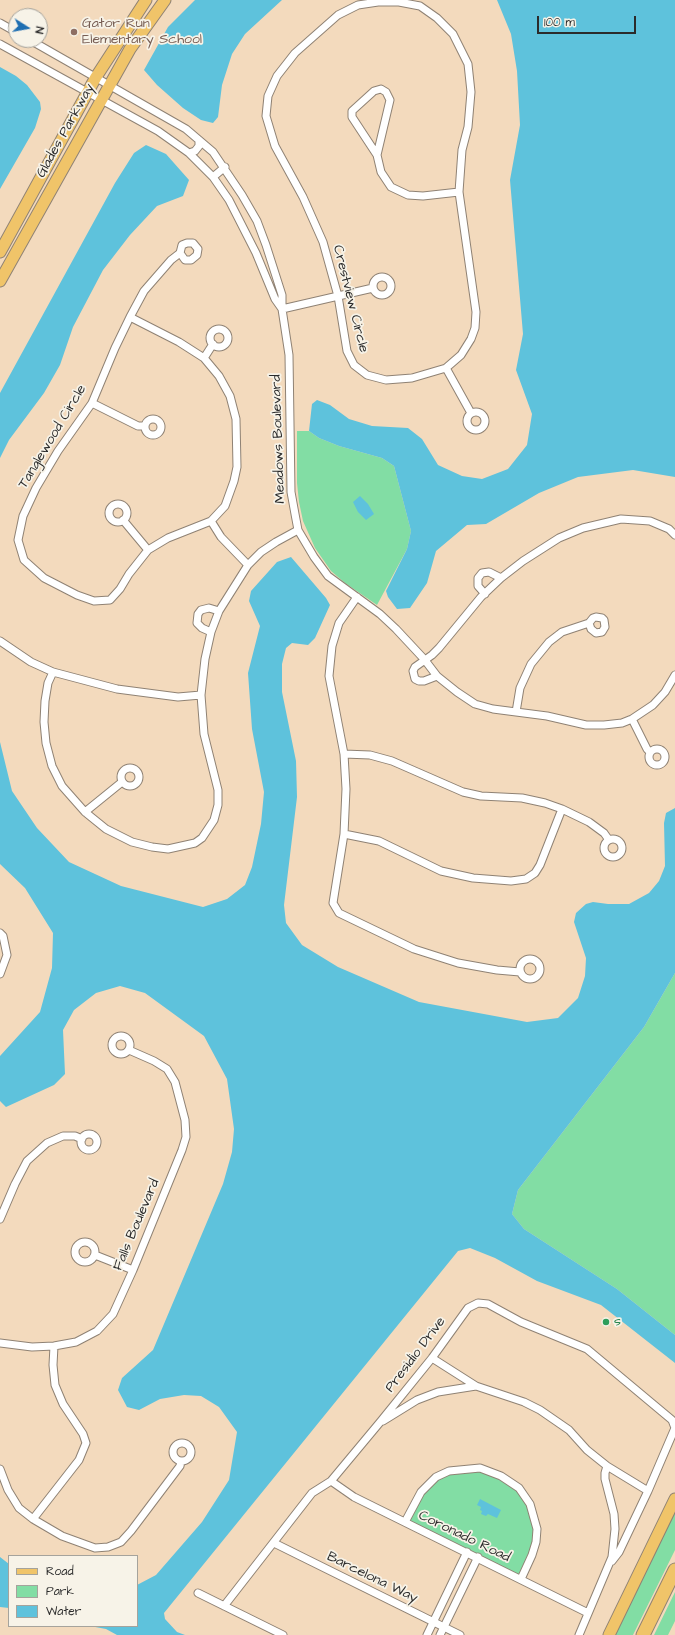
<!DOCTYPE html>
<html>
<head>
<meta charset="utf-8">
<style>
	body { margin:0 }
	#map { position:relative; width:675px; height:1635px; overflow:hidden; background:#f3dabd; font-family:"Architects Daughter",sans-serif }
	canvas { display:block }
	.legend { position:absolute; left:8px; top:1555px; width:130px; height:72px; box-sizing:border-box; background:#f7f3e8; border:1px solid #a5a39c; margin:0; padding:5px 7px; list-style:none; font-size:12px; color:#2b2b2b }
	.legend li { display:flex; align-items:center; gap:8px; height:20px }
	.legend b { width:20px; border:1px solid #a5a39c }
	.north { position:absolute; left:8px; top:8px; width:40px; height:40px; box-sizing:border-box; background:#f7f3e8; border:1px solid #a5a39c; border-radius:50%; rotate:101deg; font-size:11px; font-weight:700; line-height:16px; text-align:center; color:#2b2b2b }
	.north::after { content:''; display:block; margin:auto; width:14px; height:18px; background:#1f6fb2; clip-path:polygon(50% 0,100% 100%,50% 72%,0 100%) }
	.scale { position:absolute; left:537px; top:16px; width:99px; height:18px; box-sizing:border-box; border:2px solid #2b2b2b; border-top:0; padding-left:5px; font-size:12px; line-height:14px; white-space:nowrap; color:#2b2b2b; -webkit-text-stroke:3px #f7f3e8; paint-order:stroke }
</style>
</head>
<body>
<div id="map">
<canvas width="675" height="1635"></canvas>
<ul class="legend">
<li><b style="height:5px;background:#f0c469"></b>Road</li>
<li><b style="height:11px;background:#82dda4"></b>Park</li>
<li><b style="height:11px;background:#5ec2dc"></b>Water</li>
</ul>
<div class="north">N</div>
<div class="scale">100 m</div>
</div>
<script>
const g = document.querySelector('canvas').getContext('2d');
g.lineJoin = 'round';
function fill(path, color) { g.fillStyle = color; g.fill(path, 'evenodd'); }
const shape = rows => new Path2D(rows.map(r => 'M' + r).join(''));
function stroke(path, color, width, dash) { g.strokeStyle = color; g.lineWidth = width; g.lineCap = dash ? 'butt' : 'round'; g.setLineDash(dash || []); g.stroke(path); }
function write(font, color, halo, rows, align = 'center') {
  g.font = font + ' "Architects Daughter",sans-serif'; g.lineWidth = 3.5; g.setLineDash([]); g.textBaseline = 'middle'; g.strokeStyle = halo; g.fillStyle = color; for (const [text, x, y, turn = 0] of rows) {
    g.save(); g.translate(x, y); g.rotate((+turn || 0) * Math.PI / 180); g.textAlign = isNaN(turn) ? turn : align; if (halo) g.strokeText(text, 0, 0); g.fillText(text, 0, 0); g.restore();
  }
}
fill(shape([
	[297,431,309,431,319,438,339,446,382,458,394,466,411,531,407,549,377,605,345,583,331,571,315,548,303,521,299,502,297,483],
	[675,973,675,1335,617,1289,524,1229,512,1214,518,1190,644,1027],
	[480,1468,519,1488,537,1529,521,1579,405,1522,409,1513,436,1477],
	[675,1509,675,1550,633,1635,614,1635],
	[675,1592,675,1621,668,1635,654,1635]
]), '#82dda4');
fill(shape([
	[195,0,282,0,245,34,232,54,222,85,218,117,213,123,201,120,183,108,157,85,144,70,168,27],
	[497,0,675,0,675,477,633,470,578,477,539,493,486,524,467,525,436,551,427,583,410,608,397,609,388,597,386,591,407,549,411,531,394,466,382,458,339,446,319,438,309,431,312,404,317,400,330,405,349,419,372,426,408,428,422,439,438,465,462,476,482,479,508,469,527,445,532,414,516,370,523,334,510,180,520,125,517,71,511,34],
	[0,67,16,76,27,85,40,102,41,109,35,128,0,189],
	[146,145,166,154,189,180,183,196,157,206,130,235,103,270,73,327,60,365,44,393,9,440,0,458,0,393,115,183,134,153],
	[360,496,368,504,374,514,366,520,358,512,353,502],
	[291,557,326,598,330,605,315,638,308,645,292,643,286,648,282,664,282,692,296,761,297,797,284,905,286,923,302,945,338,967,419,1002,527,1022,558,1018,578,998,585,976,586,958,574,922,576,913,586,904,593,902,608,904,629,904,649,893,659,881,665,866,664,823,666,813,675,808,675,973,644,1027,518,1190,512,1214,524,1229,617,1289,675,1335,675,1363,601,1305,537,1281,495,1258,470,1248,458,1251,164,1613,165,1619,177,1632,185,1635,117,1635,106,1629,90,1626,137,1626,137,1585,156,1575,202,1522,229,1480,237,1432,219,1407,201,1396,184,1395,160,1399,139,1410,127,1407,118,1390,122,1378,153,1350,223,1184,232,1152,234,1129,227,1079,204,1036,145,993,120,986,96,993,74,1010,63,1030,65,1074,54,1085,6,1107,0,1101,0,1056,40,1012,52,968,53,933,25,888,0,864,0,742,12,791,37,828,69,862,121,886,203,907,227,899,245,885,252,867,261,824,264,792,252,729,248,673,260,626,249,601,251,591,277,562],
	[480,1499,501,1510,497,1518,488,1514,486,1516,481,1514,482,1511,480,1510,481,1507,477,1505],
	[0,1557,9,1564,9,1608,0,1607]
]), '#5ec2dc');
const street = shape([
	[378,2,399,2,420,6,437,18,453,34,468,64,471,92,468,127,462,150,459,192,476,312,475,328,471,339,461,355,446,368,412,378,386,380,367,375,354,365,347,351,338,296,323,242,303,197,275,146,266,116,268,96,277,76,295,53,338,15,358,5,378,2],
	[0,23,16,32],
	[30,40,186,129,213,152,242,195,257,221,266,245,282,295,282,309,289,355,291,492,295,514,298,530,314,557,328,576,380,614,396,629,424,659,437,676,457,692,475,704,493,709,547,716,586,725,604,725,622,723,632,719,653,705,665,692,675,675],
	[0,44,158,131,189,153,213,177,229,200,256,253,275,299,282,309],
	[189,153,195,151,199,146,199,140],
	[377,155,390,100,386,92,381,89,374,91,352,111,352,117,377,155,381,172,391,187,408,195,423,196,459,192],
	[213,177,225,167],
	'373 286a9 9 0 1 1 18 0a9 9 0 1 1-18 0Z',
	[282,309,373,288],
	[130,317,115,348,92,403,58,451,36,488,23,516,18,540,24,560,44,578,77,595,94,601,110,600,120,589,129,574,148,550,168,538,211,521,225,506,234,481,237,467,236,419,230,396,219,376,204,358,179,342,130,317,144,291,171,260,180,253,182,245,187,243,193,243,198,249,197,255,191,260,185,260,180,253],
	'210 338a9 9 0 1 1 18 0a9 9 0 1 1-18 0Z',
	[204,358,213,344],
	[446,368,471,413],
	[92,403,138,426,145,426],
	'467 421a9 9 0 1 1 18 0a9 9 0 1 1-18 0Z',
	'145 427a8 8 0 1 1 16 0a8 8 0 1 1-16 0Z',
	'109 513a9 9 0 1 1 18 0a9 9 0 1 1-18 0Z',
	[123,520,148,550],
	[211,521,221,537,248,565],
	[485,594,478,586,478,578,482,573,489,572,501,578],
	[357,597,339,623,332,646,329,676,344,754,346,789,344,834,333,903,339,913,414,949,458,963,497,970,520,972],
	[211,632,202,628,197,623,198,614,201,610,209,608,219,611],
	[0,641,31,662,53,672,117,689,178,697,201,695],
	[53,672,48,683,45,701,44,722,46,743,52,766,62,786,85,812,106,829,132,842,152,847,168,849,195,843,202,838,214,820,218,805,218,790,204,734,201,695,205,659,211,632,219,611,248,565,261,552,276,542,298,530],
	[437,676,424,681,419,681,415,679,413,671,415,667,432,655,439,648,481,597,501,578,523,561,559,538,583,528,621,519,650,521,669,529,675,535],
	[516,712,520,688,531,664,549,642,562,632,589,623,593,618,596,617,602,618,604,620,605,627,602,632,596,633,591,629,589,623],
	[632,719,647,749,650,752],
	'649 757a8 8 0 1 1 16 0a8 8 0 1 1-16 0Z',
	[344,754,370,755,392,761,463,792,481,796,522,798,545,803,562,809,589,822,604,833,609,840],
	'121 777a9 9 0 1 1 18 0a9 9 0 1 1-18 0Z',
	[85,812,122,782],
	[344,834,379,841,441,871,473,878,511,881,526,879,535,873,540,865,562,809],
	'604 848a9 9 0 1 1 18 0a9 9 0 1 1-18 0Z',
	[0,933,3,936,7,955,0,974],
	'520 969a10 10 0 1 1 20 0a10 10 0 1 1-20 0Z',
	'112 1045a9 9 0 1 1 18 0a9 9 0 1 1-18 0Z',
	'81 1142a8 8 0 1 1 16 0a8 8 0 1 1-16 0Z',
	[0,1219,15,1184,27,1161,47,1143,63,1136,75,1136,82,1139],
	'75 1252a10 10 0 1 1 20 0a10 10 0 1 1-20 0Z',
	[95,1255,133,1270],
	[0,1343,32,1347,54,1346,76,1342,97,1331,113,1314,133,1270,182,1150,186,1137,185,1120,175,1082,167,1069,154,1061,129,1050],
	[432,1358,476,1386,524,1402,540,1410,569,1430,587,1450,607,1466,648,1491],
	[383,1421,417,1400,438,1392,476,1386],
	'173 1452a9 9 0 1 1 18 0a9 9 0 1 1-18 0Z',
	[0,1469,8,1490,19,1508,33,1519,62,1536,95,1548,108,1547,121,1542,131,1531,180,1466,181,1461],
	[331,1481,354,1497,588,1613],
	[33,1519,79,1460,86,1443,83,1434,63,1404,55,1385,53,1365,54,1346],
	[405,1522,421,1492,436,1477,449,1471,480,1468,501,1476,519,1488,530,1504,537,1529,536,1542,532,1555,521,1579],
	[274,1543,460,1635],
	[612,1561,619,1552,648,1491,675,1428],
	[198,1593,283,1635],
	[224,1606,312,1493,331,1481,381,1421,432,1358,468,1308,478,1303,488,1304,521,1322,587,1349,672,1420,675,1428],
	[427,1635,467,1552],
	[440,1635,478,1557],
	[579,1635,612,1557,615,1529,614,1514,605,1479,605,1473,607,1466]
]);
const primary = shape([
	[0,252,96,77,146,0],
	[0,281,130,49,165,0],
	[609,1635,675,1499]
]);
const highway = shape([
	[643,1635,675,1570]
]);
stroke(street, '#8f8274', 9);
stroke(primary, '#8f8274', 13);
stroke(highway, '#8f8274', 15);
stroke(street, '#fff', 7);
stroke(primary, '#f0c469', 11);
stroke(highway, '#f0c469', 13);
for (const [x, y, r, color] of [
	[74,32,4,"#8d6e63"],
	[606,1322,4,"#2e9e5b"]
]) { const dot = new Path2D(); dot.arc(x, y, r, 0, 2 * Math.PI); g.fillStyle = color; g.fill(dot); stroke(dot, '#f7f3e8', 1.5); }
write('14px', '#785e54', '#f7f3e8', [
	["Gator Run",82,24],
	["Elementary School",82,40]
], 'left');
write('14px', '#2b2b2b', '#f7f3e8', [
	["Glades Parkway",66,131,-61],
	["Crestview Circle",350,299,76],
	["Tanglewood Circle",53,437,-59],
	["Meadows Boulevard",279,439,-92],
	["Falls Boulevard",137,1225,-67],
	["Presidio Drive",416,1355,-53],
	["Coronado Road",464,1537,26],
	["Barcelona Way",372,1578,26]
]);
write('14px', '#27864d', '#f7f3e8', [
	["s",614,1322]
], 'left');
</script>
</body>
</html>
